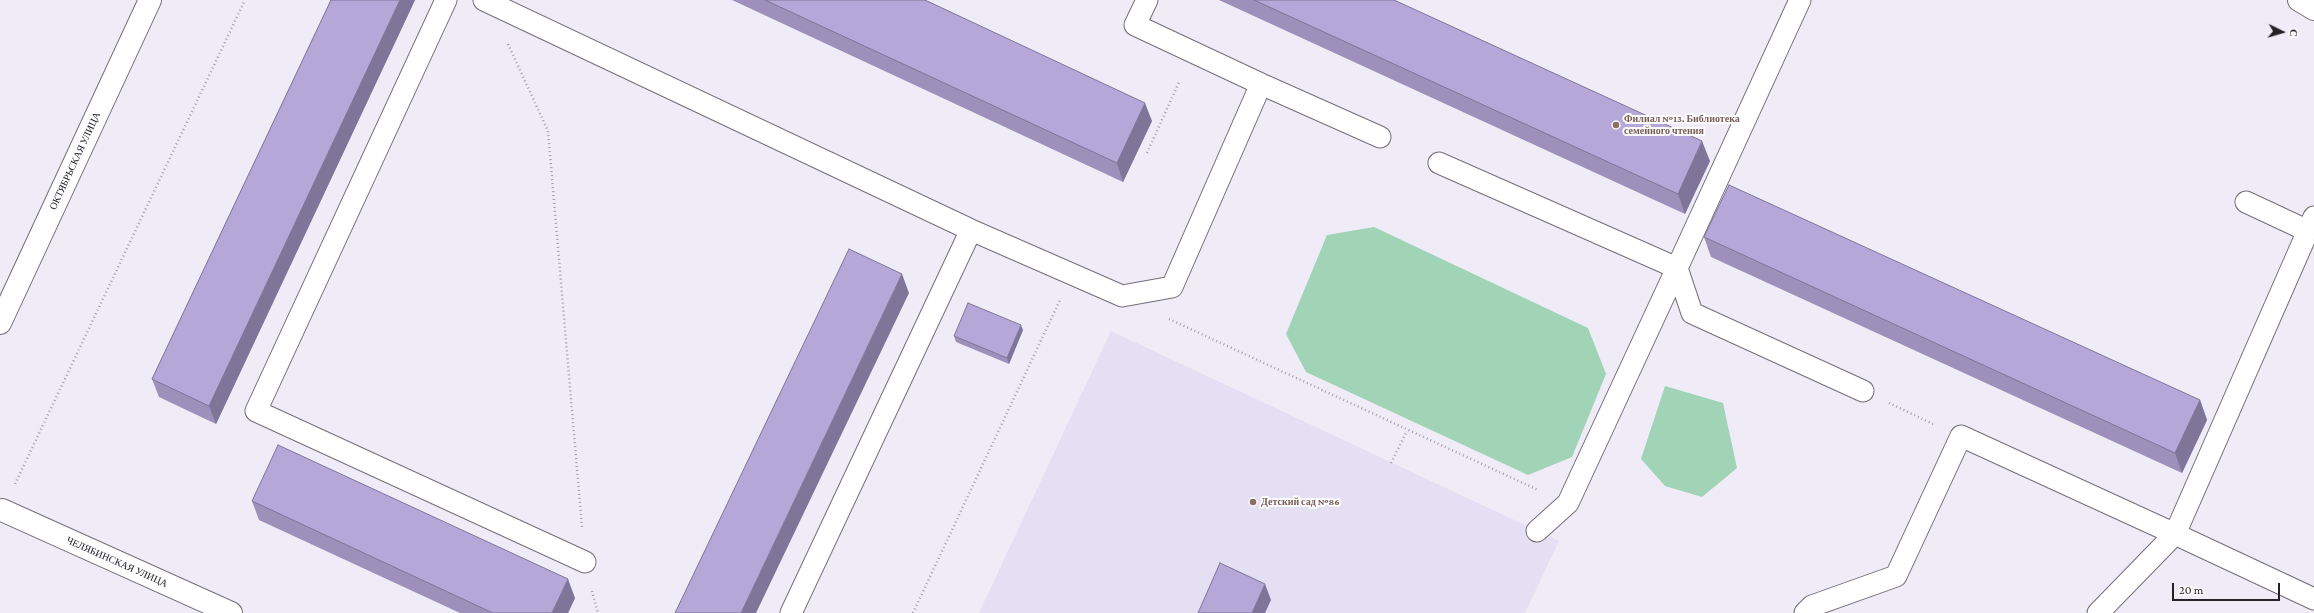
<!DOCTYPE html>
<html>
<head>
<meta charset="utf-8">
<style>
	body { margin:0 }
	#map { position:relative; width:2314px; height:613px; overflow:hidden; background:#efecf8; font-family:"Crimson Pro",serif }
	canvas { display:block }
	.north { position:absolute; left:2262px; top:12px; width:40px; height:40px; -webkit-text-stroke:3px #fcfbfe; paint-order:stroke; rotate:95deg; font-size:11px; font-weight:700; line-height:16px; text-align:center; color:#232226 }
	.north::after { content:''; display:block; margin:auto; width:14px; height:18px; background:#232226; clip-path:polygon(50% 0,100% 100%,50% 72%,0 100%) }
	.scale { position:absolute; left:2172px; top:583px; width:108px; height:18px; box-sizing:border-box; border:2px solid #232226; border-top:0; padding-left:5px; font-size:12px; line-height:14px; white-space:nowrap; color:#232226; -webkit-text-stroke:3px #fcfbfe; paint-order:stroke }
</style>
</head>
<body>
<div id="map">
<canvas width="2314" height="613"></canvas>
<div class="north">С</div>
<div class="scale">20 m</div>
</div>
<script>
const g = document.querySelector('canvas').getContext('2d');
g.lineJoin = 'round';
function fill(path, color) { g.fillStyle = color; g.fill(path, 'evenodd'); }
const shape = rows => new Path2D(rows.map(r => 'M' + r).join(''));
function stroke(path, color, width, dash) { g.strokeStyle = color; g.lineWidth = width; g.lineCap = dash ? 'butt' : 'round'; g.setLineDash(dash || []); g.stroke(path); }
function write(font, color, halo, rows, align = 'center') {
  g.font = font + ' "Crimson Pro",serif'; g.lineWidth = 4; g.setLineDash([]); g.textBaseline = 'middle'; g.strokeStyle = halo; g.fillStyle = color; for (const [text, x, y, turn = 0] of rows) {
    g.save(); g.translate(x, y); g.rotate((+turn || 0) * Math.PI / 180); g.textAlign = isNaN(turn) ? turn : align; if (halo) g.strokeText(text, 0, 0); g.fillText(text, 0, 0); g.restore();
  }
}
fill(shape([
	[1111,331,1559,541,1525,613,979,613]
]), '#e4dff2');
fill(shape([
	[1374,227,1588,328,1606,374,1572,457,1528,475,1306,372,1286,334,1327,235],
	[1665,386,1723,403,1737,468,1702,497,1665,486,1641,459]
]), '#a1d3b6');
const service = shape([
	[446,0,256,411,585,562],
	[484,0,971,230,1122,296,1172,287,1261,84,1135,25,1147,0],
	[1261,84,1380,137],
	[1439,163,1677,268,1800,0],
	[2246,202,2308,231],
	[1677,268,1692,313,1863,391],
	[1537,531,1568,503,1677,268],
	[791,613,971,230],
	[1805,613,1812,606,1896,576,1961,436,2175,534,2314,217],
	[2098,613,2175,534,2314,599]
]);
const pedestrian = shape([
	[2,510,231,613]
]);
const secondary = shape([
	[0,323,150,0]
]);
const primary = shape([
	[2299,0,2314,9]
]);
stroke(service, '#726f79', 23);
stroke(pedestrian, '#726f79', 24);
stroke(secondary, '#726f79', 24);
stroke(primary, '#726f79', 24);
stroke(shape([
	[508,44,548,131,582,527],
	[1147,153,1180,80],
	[1169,319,1538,490],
	[1889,403,1933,424],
	[1391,463,1407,431],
	[15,484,245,0],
	[592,591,598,613],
	[913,613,1060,300]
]), '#a19fa8', 2.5, [1, 3]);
stroke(service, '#fff', 21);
stroke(pedestrian, '#fff', 22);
stroke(secondary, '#fff', 22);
stroke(primary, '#fff', 22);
fill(shape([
	[331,0,415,0,216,424,159,397,152,379],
	[732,0,925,0,1152,121,1123,182],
	[1219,0,1394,0,1710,161,1685,214],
	[1704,237,2200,400,2207,420,2182,473,1711,257],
	[1023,330,1009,364,956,342,954,336],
	[252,501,575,598,568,613,460,613,259,520]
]), '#9d90bb');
fill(shape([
	[400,0,415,0,216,424,209,406],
	[1145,103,1152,121,1123,182,1117,163],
	[1702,141,1710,161,1685,214,1678,194],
	[902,274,909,293,756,613,741,613],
	[1021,325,1023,330,1009,364,1007,358],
	[2200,400,2207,420,2182,473,2175,453],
	[568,579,575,598,568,613,552,613],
	[1265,584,1271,600,1265,613,1252,613]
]), '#7f7598');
const building = shape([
	[331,0,400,0,209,406,152,379,331,0],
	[765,0,925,0,1145,103,1117,163,765,0],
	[1254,0,1394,0,1702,141,1678,194,1254,0],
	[1729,185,2200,400,2175,453,1704,237,1729,185],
	[849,249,902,274,741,613,675,613,849,249],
	[968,303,1021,325,1007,358,954,336,968,303],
	[278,445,568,579,552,613,493,613,252,501,278,445],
	[1220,563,1265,584,1252,613,1198,613,1220,563]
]);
fill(building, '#b6a7d9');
stroke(building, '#7f7598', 1);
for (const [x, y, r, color] of [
	[1616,125,4,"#8d6e63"],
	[1253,502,4,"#8d6e63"]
]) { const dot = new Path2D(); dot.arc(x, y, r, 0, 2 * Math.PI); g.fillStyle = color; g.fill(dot); stroke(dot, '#fcfbfe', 1.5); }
write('bold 10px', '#785e54', '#fcfbfe', [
	["Филиал №13. Библиотека",1624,119],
	["семейного чтения",1624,131],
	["Детский сад №86",1261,502]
], 'left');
write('10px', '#232226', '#fcfbfe', [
	["ОКТЯБРЬСКАЯ УЛИЦА",75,161,-65],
	["ЧЕЛЯБИНСКАЯ УЛИЦА",117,562,24]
]);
</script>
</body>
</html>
